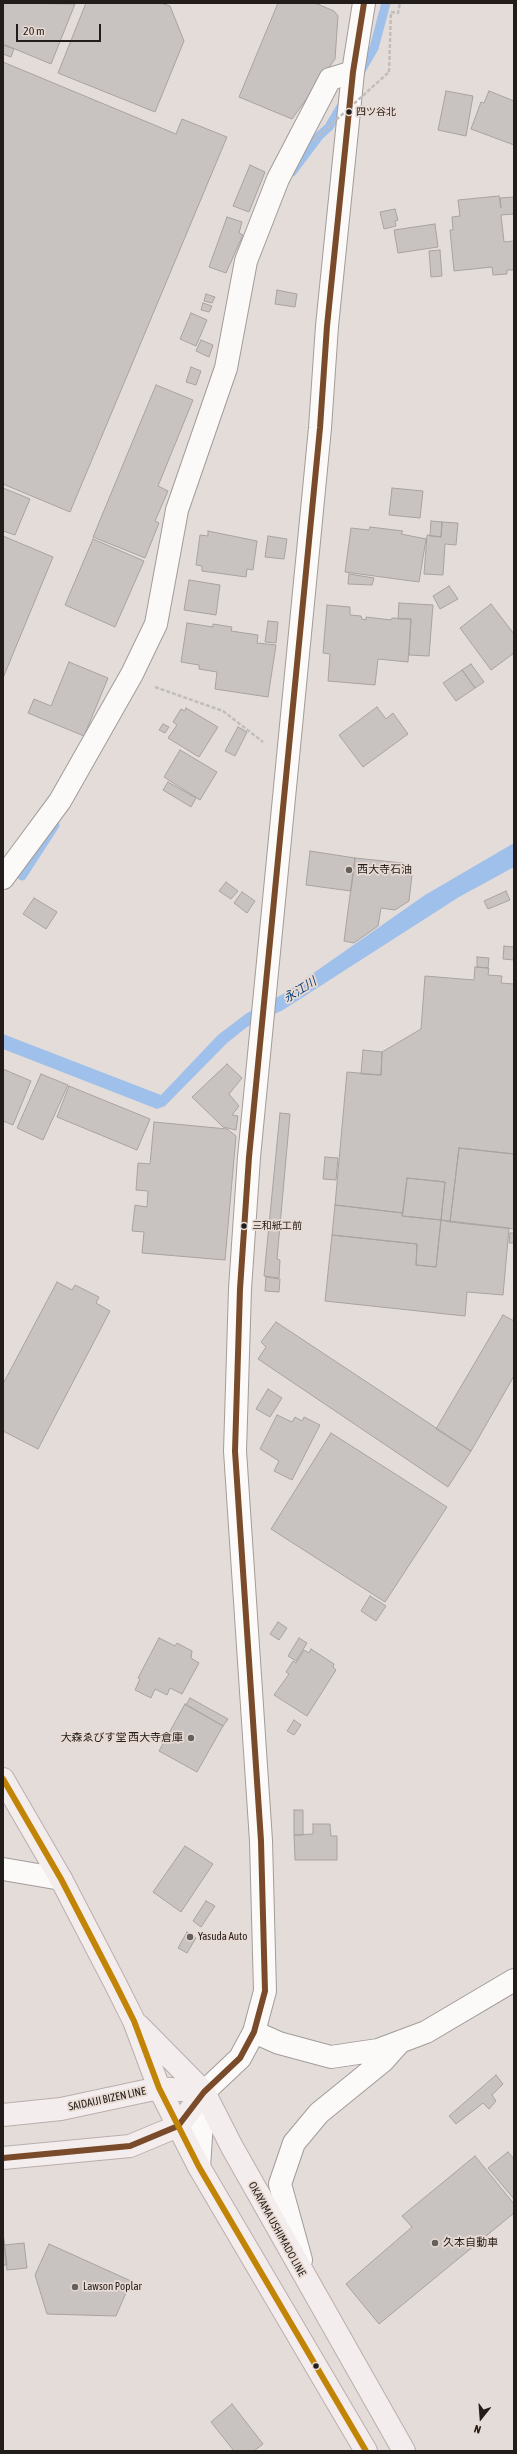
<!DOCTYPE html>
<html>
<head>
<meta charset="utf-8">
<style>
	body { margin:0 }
	#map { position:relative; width:517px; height:2454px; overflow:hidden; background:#e4dcd9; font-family:"Asap Condensed",sans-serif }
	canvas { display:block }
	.frame { position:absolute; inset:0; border:4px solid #221d1a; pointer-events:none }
	.north { position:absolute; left:461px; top:2398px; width:40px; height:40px; -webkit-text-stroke:3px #e9dbd4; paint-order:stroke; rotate:197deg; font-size:11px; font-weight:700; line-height:16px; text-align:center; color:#221d1a }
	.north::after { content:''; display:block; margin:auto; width:14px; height:18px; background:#221d1a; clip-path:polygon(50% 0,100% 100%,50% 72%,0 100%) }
	.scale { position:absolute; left:16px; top:24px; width:85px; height:18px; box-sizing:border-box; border:2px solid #221d1a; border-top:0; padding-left:5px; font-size:12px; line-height:14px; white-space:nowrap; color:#221d1a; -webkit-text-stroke:3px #e9dbd4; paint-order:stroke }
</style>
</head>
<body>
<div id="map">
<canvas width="517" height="2454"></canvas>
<div class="frame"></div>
<div class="north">N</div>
<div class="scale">20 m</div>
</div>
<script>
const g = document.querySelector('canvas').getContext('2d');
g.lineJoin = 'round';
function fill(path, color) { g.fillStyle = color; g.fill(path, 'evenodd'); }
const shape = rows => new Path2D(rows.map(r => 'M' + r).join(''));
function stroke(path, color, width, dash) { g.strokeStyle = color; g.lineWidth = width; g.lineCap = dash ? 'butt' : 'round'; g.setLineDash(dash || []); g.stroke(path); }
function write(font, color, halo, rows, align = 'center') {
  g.font = font + ' "Asap Condensed","Noto Sans JP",sans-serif'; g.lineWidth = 3.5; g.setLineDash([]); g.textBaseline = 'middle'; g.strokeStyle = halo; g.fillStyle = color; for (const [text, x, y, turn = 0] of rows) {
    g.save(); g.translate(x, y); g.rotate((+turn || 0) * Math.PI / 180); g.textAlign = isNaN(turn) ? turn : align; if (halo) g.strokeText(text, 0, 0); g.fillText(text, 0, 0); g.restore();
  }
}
fill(shape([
	[514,843,514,867,459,897,283,1010,247,1027,227,1043,165,1106,157,1109,3,1049,3,1034,161,1095,218,1035,247,1013,285,993,425,895]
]), '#9fc0ea');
stroke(shape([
	[359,74,374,48,386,3],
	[292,172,319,136,329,127,343,103],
	[22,876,55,825]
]), '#9fc0ea', 9);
const building = shape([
	[3,3,75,4,51,64,3,44,3,3],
	[86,3,161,3,170,6,184,41,155,112,58,73,86,3],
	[278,3,315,3,334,11,338,16,335,59,292,119,239,97,278,3],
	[3,45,14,49,11,57,3,54,3,45],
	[3,62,176,134,182,119,227,137,70,512,3,484,3,62],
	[446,91,473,96,466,136,438,130,446,91],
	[489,91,514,101,514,145,471,129,481,102,484,103,489,91],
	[250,165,265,172,249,212,233,206,250,165],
	[499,196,501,208,500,198,514,197,514,214,501,215,504,242,514,241,514,270,507,270,507,274,493,275,492,267,454,271,450,230,453,230,452,217,460,216,458,200,499,196],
	[395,209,398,220,395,221,396,226,384,229,380,212,395,209],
	[227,217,242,222,239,233,243,235,226,273,209,267,227,217],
	[435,224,438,247,398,253,394,230,435,224],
	[440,250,442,276,431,277,429,251,440,250],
	[277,290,297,294,295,307,275,304,277,290],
	[206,294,215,297,212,303,204,301,206,294],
	[203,303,212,306,209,312,201,310,203,303],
	[191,313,207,320,196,346,180,339,191,313],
	[201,340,213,345,209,357,196,351,201,340],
	[191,367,201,371,196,385,186,382,191,367],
	[156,385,193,400,158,486,168,491,155,521,159,523,145,558,93,537,156,385],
	[3,488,30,499,15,535,3,531,3,488],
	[392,488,423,491,420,518,389,515,392,488],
	[431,521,442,522,441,537,430,536,431,521],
	[442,522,458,523,456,545,445,544,443,575,424,574,427,535,441,537,442,522],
	[370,527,403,531,401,534,426,539,419,582,345,572,351,528,369,530,370,527],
	[208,531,257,541,253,570,247,569,246,577,202,571,202,566,196,565,200,535,208,536,208,531],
	[3,536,53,557,3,678,3,536],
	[268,536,287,539,284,559,265,557,268,536],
	[93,539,144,561,115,627,65,605,93,539],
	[349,574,374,578,372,585,348,584,349,574],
	[189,580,220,585,216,615,184,610,189,580],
	[449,586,458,599,440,609,433,596,449,586],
	[399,603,433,605,429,656,409,655,411,619,398,619,399,603],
	[491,604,514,634,514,653,491,670,460,628,491,604],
	[327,605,350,607,350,615,361,616,362,619,366,620,366,617,391,620,392,618,411,619,408,662,378,659,375,685,328,681,330,654,323,653,327,605],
	[268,621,278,622,276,643,265,642,268,621],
	[187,623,213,627,213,624,232,627,231,631,258,635,257,643,276,645,268,697,215,689,217,672,199,669,199,665,181,662,187,623],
	[69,662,108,678,84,736,28,713,34,699,51,706,69,662],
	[471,664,484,682,475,688,462,670,471,664],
	[462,670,475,688,456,701,443,683,462,670],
	[377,707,386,719,393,713,408,734,363,767,339,735,377,707],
	[186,708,218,727,199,757,168,738,177,725,173,722,181,709,185,711,186,708],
	[163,724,169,727,165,733,159,730,163,724],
	[238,727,247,732,235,756,225,751,238,727],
	[180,750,217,772,200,800,164,777,180,750],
	[168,782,196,798,191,807,163,790,168,782],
	[310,851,355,858,351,891,306,885,310,851],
	[355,858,403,863,401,874,412,875,409,901,395,910,381,908,378,926,354,943,344,941,355,858],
	[226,882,238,891,231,899,219,891,226,882],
	[506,891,510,900,488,909,484,901,506,891],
	[242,892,255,901,247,913,234,903,242,892],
	[34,898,57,912,46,929,23,914,34,898],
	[504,946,514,947,514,960,503,959,504,946],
	[477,957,489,958,488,968,477,967,477,957],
	[475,967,489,968,488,975,502,976,501,983,514,984,514,1154,459,1148,450,1222,441,1220,445,1182,407,1178,403,1213,335,1205,347,1072,381,1075,382,1052,421,1029,425,976,474,980,475,967],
	[363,1050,382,1052,381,1075,361,1074,363,1050],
	[227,1064,242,1078,229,1094,239,1106,232,1115,238,1116,236,1130,223,1127,192,1097,227,1064],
	[3,1069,31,1081,13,1125,3,1121,3,1069],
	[41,1074,68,1085,43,1140,17,1128,41,1074],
	[69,1086,150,1119,137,1150,57,1117,69,1086],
	[280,1113,290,1114,277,1259,280,1260,279,1278,264,1276,280,1113],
	[154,1122,227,1129,236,1136,225,1260,142,1253,144,1232,132,1231,135,1205,147,1207,148,1191,136,1190,138,1163,150,1164,154,1122],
	[459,1148,514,1154,514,1229,450,1222,459,1148],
	[325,1157,338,1158,336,1180,323,1179,325,1157],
	[407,1178,445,1182,441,1220,402,1216,407,1178],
	[335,1205,403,1213,402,1216,441,1220,436,1267,416,1265,417,1244,332,1235,335,1205],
	[441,1220,509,1228,503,1295,467,1292,465,1316,325,1301,332,1235,417,1244,416,1265,436,1267,441,1220],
	[510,1233,514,1233,514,1243,509,1243,510,1233],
	[266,1277,280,1279,279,1292,265,1291,266,1277],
	[57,1282,72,1290,75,1285,99,1297,96,1303,110,1311,38,1449,3,1431,3,1384,57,1282],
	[503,1315,514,1321,514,1376,471,1451,436,1429,503,1315],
	[276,1322,471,1451,448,1487,258,1359,266,1347,261,1342,276,1322],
	[268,1389,282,1398,270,1417,256,1409,268,1389],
	[277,1415,292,1422,295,1417,302,1421,304,1417,320,1425,292,1480,274,1471,279,1461,260,1449,277,1415],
	[331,1433,447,1507,385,1602,271,1529,331,1433],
	[370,1596,386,1606,376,1621,361,1611,370,1596],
	[278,1622,287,1628,279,1640,270,1634,278,1622],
	[159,1638,175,1646,177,1643,192,1651,191,1658,199,1663,182,1694,170,1688,167,1695,155,1689,151,1698,135,1690,140,1679,138,1678,159,1638],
	[299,1638,307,1643,296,1661,288,1656,299,1638],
	[311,1649,334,1664,333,1667,336,1670,307,1716,274,1695,289,1674,286,1672,293,1661,296,1663,304,1650,309,1653,311,1649],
	[190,1698,228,1719,223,1726,186,1705,190,1698],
	[185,1704,223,1726,197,1772,159,1751,185,1704],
	[294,1720,301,1725,294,1735,287,1731,294,1720],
	[294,1810,303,1810,303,1835,294,1835,294,1810],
	[313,1824,330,1824,331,1836,337,1836,337,1860,295,1860,294,1835,313,1834,313,1824],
	[185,1846,213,1864,181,1912,153,1892,185,1846],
	[206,1901,215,1906,201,1927,193,1921,206,1901],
	[187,1932,196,1938,187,1953,178,1948,187,1932],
	[496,2075,503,2084,492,2095,496,2101,489,2109,483,2103,456,2124,449,2116,496,2075],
	[508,2152,514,2159,514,2199,488,2168,508,2152],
	[475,2156,514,2204,514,2213,379,2324,346,2284,412,2227,402,2216,475,2156],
	[3,2232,7,2265,3,2265,3,2232],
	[24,2243,27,2268,7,2270,4,2245,24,2243],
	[49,2244,131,2281,116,2316,47,2314,35,2275,49,2244],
	[232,2404,263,2444,254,2451,234,2451,211,2422,232,2404]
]);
fill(building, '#c8c2c0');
stroke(building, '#a8a2a0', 1);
const minor = shape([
	[3,878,60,801,132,674,156,624,177,510,226,368,246,261,278,179,330,79,353,72],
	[3,1869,61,1879]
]);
const tertiary = shape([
	[254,2032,279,2043,331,2057,378,2050,426,2032,514,1980],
	[199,2167,204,2092,240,2058,254,2032,265,1991,261,1841,235,1451,240,1289,249,1157,320,428,327,326,353,72,364,3],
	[301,2260,280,2184,294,2143,319,2113,383,2061,400,2042]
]);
const primary = shape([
	[3,1779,61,1879,115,1983,134,2021,159,2088,199,2167,366,2451],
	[139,2026,204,2092,232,2147,404,2451],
	[3,2115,61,2109,159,2088,204,2092],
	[3,2158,130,2146,178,2126,204,2092]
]);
stroke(minor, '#a29c9a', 24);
stroke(tertiary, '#a29c9a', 24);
stroke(primary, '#bbaead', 24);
stroke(shape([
	[391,12,398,13,400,3],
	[389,72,391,12],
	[155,687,223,711,263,742]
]), '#c0bebd', 2.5, [4, 2]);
stroke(minor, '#fbfaf9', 22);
stroke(tertiary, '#fbfaf9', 22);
stroke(primary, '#f4eded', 22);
stroke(shape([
	[314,140,389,72]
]), '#c0bebd', 2.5, [4, 2]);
stroke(shape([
	[3,2158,130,2146,178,2126,204,2092,240,2058,254,2032,265,1991,261,1841,235,1451,240,1289,249,1157,320,428,327,326,353,72,364,3]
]), '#7a4b2a', 6);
stroke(shape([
	[3,1779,61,1879,115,1983,134,2021,159,2088,199,2167,366,2451]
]), '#c28406', 6);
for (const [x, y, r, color] of [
	[349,112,3.5,"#221d1a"],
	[349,870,4,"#66605d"],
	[244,1226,3.5,"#221d1a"],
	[191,1738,4,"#66605d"],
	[190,1937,4,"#66605d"],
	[435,2243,4,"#66605d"],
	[75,2287,4,"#66605d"],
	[316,2366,3.5,"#221d1a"]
]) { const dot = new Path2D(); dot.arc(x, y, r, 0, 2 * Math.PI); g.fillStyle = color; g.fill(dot); stroke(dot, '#e9dbd4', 1.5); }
write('10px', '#221d1a', '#e9dbd4', [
	["四ツ谷北",356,112],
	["三和紙工前",252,1226]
], 'left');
write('11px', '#221d1a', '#e9dbd4', [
	["西大寺石油",357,870],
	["大森ゑびす堂 西大寺倉庫",183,1738,"right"],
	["Yasuda Auto",198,1937],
	["久本自動車",443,2243],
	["Lawson Poplar",83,2287]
], 'left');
write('11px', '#221d1a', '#e9dbd4', [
	["SAIDAIJI BIZEN LINE",107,2099,-12],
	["OKAYAMA USHIMADO LINE",277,2229,61]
]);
write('italic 12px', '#094075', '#e9dbd4', [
	["永江川",300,990,-32]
]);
</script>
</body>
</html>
